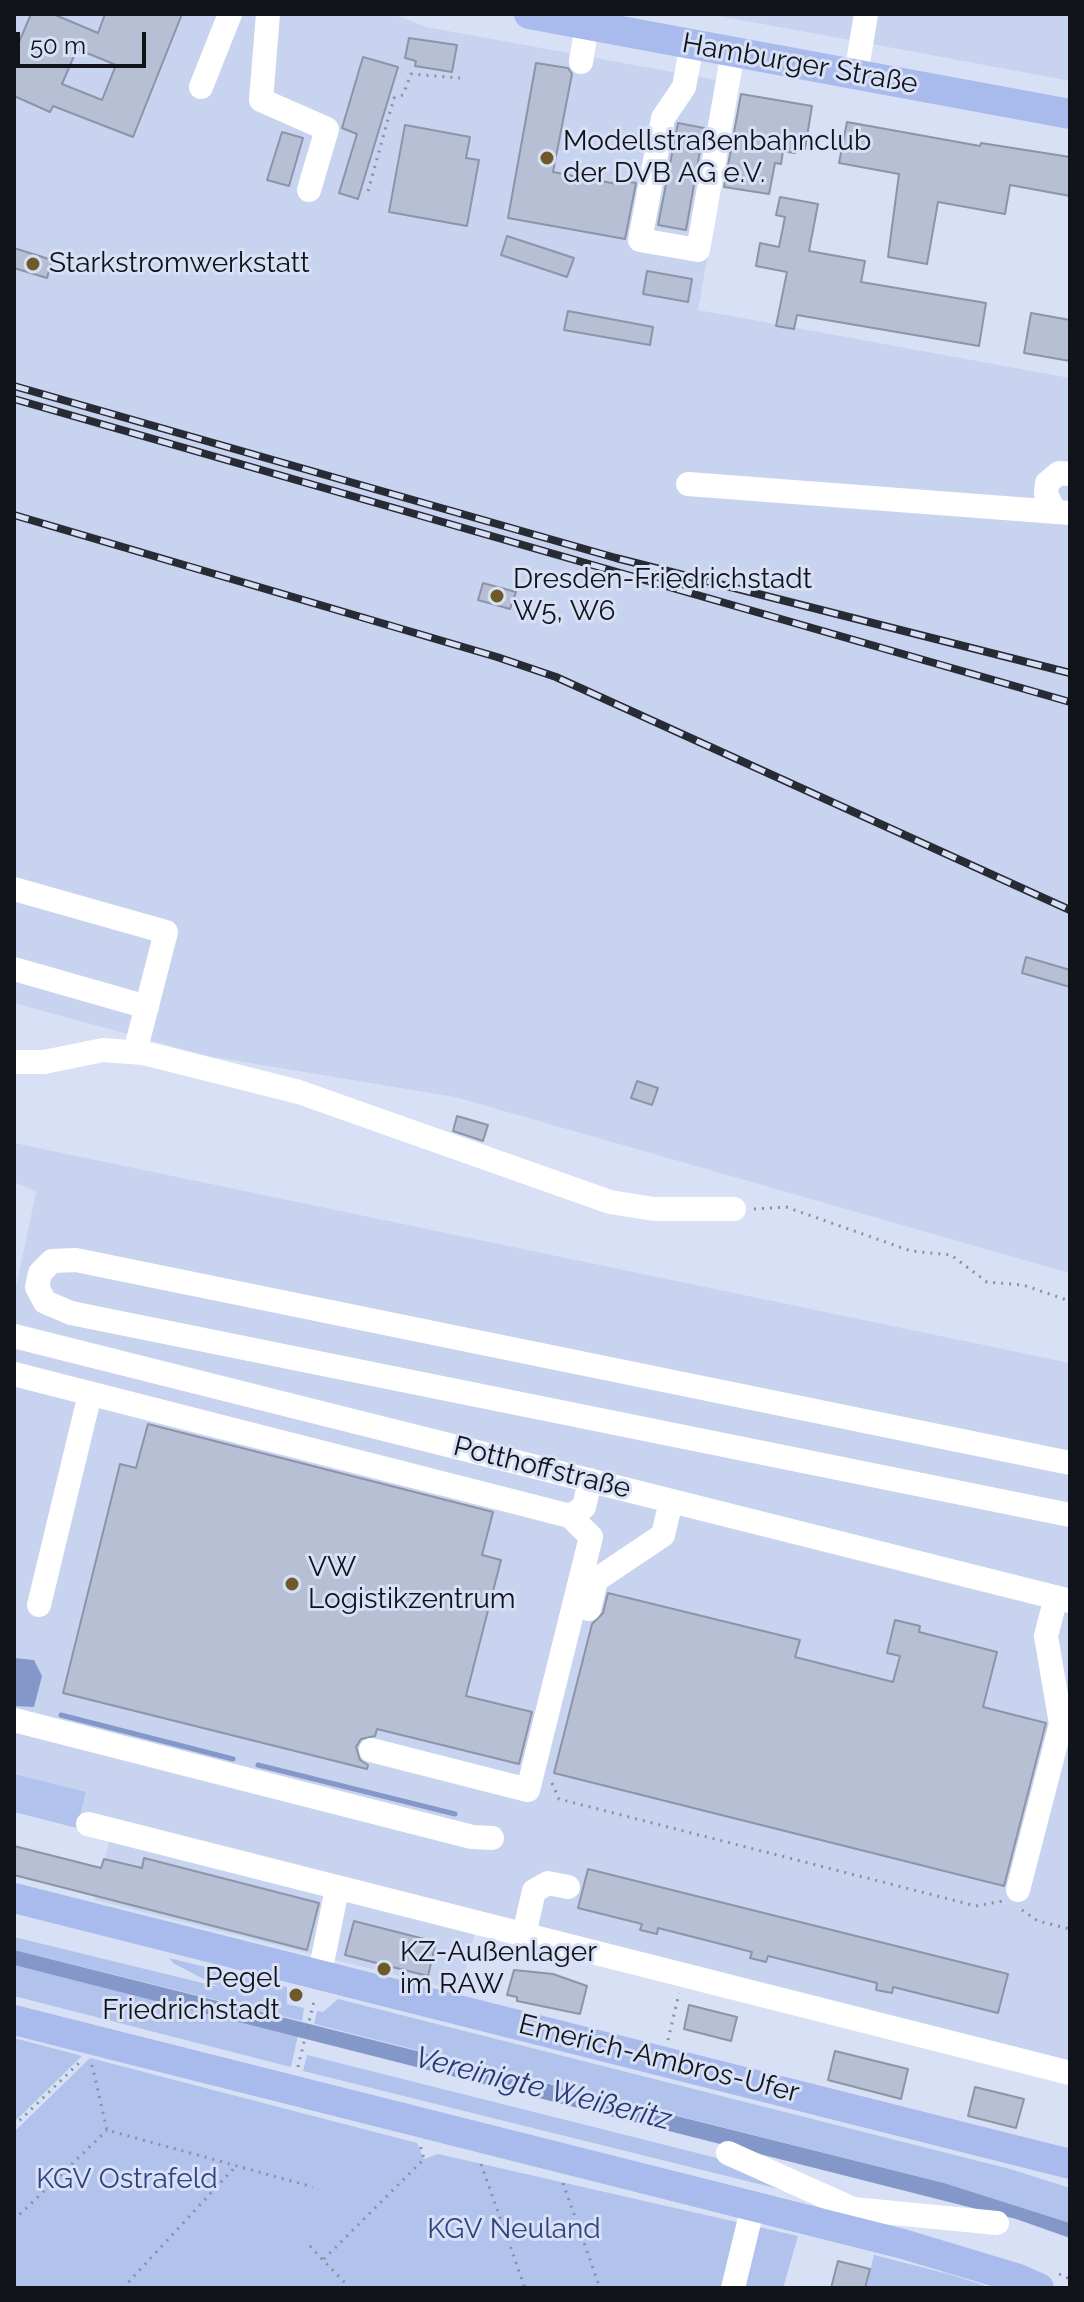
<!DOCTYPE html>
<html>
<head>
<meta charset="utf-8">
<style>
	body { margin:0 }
	#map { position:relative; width:1084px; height:2302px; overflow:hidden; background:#d8e0f6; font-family:Raleway,sans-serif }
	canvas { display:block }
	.frame { position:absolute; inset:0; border:16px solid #10131a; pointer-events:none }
	.scale { position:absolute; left:16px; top:32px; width:130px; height:36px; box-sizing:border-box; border:4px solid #10131a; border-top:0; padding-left:10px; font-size:24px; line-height:28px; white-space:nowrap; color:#10131a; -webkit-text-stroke:6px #d8e0f6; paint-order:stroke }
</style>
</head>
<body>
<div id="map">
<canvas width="1084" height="2302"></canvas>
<div class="frame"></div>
<div class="scale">50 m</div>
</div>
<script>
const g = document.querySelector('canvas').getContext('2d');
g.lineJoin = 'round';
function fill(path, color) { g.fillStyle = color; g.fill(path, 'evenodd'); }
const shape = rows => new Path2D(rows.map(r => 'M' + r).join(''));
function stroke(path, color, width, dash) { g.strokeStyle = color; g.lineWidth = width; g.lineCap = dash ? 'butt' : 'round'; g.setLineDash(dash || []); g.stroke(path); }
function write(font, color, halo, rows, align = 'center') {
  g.font = font + ' Raleway,sans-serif'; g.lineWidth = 6; g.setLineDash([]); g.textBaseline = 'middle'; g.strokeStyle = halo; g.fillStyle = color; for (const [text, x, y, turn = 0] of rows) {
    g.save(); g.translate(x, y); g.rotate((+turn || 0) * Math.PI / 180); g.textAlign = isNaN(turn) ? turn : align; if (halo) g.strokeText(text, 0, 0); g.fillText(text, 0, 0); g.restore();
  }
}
fill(shape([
	[14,14,393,14,426,27,738,84,698,310,1070,378,1070,1273,455,1097,208,1056,14,1003],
	[708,14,1070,14,1070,81,872,44],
	[14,1143,1070,1363,1070,2082,475,1932,460,1991,95,1900,110,1837,77,1828,86,1793,14,1774,14,1297,36,1192,14,1182]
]), '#c7d3ef');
fill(shape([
	[14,1774,86,1792,77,1828,14,1812],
	[14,1937,219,1987,173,1963,169,1958,287,1987,287,2004,304,2008,302,2021,14,1950],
	[14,1965,298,2035,291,2067,14,1996],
	[338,1999,1010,2169,1070,2188,1070,2223,944,2183,314,2024,317,2011,323,2012],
	[14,2038,82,2056,14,2122],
	[307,2055,721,2159,795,2193,303,2071],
	[90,2058,417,2143,424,2159,438,2154,798,2236,783,2288,14,2288,14,2132],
	[874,2255,952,2275,992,2288,866,2288]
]), '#b1c2ec');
fill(shape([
	[14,1658,34,1660,42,1676,34,1707,14,1706],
	[14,1950,944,2183,1070,2223,1070,2238,1016,2219,14,1965]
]), '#8397c8');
stroke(shape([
	[61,1715,233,1759],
	[258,1765,455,1814]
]), '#8397c8', 5);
const building = shape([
	[31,14,53,14,98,33,105,14,182,14,133,137,53,106,50,112,14,96,14,54,31,14],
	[77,49,116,65,102,100,62,84,77,49],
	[409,38,457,45,452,72,415,66,416,61,405,58,409,38],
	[363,57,398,67,358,199,339,193,357,134,342,128,363,57],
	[536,63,568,68,572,74,553,172,617,184,618,180,636,183,625,239,508,218,536,63],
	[741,94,812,106,805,149,796,148,795,153,783,151,781,164,775,163,769,194,724,187,741,94],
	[847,122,980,146,981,143,1070,157,1070,196,1010,185,1005,214,938,202,927,264,888,257,899,174,839,163,847,122],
	[678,123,704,128,686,230,658,225,678,123],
	[405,125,470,137,466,158,479,160,467,226,389,212,405,125],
	[282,132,303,138,289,186,267,180,282,132],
	[780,197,818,204,809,251,865,261,861,282,986,303,979,346,797,315,794,329,776,326,787,272,756,266,760,243,779,247,785,217,776,215,780,197],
	[507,236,574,258,567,277,501,255,507,236],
	[14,248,52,260,47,278,14,268,14,248],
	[647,271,692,279,688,302,643,294,647,271],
	[568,311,653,327,650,345,564,330,568,311],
	[1031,313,1070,320,1070,361,1024,353,1031,313],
	[483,583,516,592,510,609,478,600,483,583],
	[1026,957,1070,970,1070,987,1022,973,1026,957],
	[637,1081,658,1088,652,1105,631,1098,637,1081],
	[457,1116,488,1125,483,1141,453,1131,457,1116],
	[148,1424,493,1512,482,1555,501,1560,466,1696,532,1712,519,1764,377,1729,375,1736,361,1739,356,1747,360,1760,368,1765,367,1769,63,1693,120,1464,136,1468,148,1424],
	[608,1593,800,1640,795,1657,893,1682,900,1656,887,1653,895,1620,920,1626,919,1632,997,1652,983,1707,1046,1723,1004,1886,554,1773,592,1624,603,1613,608,1593],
	[14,1846,101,1868,104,1859,142,1868,144,1858,319,1903,307,1950,14,1875,14,1846],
	[588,1869,1008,1974,998,2013,893,1987,892,1993,876,1990,877,1983,768,1956,766,1962,750,1958,752,1952,658,1928,657,1934,640,1930,642,1924,578,1908,588,1869],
	[354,1921,436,1942,428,1976,345,1955,354,1921],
	[514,1970,553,1974,587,1986,580,2014,517,2001,517,1997,507,1995,514,1970],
	[689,2005,737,2017,731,2041,684,2029,689,2005],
	[835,2051,908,2069,901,2099,828,2080,835,2051],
	[975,2087,1024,2099,1016,2128,968,2116,975,2087],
	[838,2261,870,2269,865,2288,831,2288,838,2261]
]);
fill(building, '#b6bfd4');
stroke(building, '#8c94a8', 2);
stroke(shape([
	[368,191,394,98,403,95,411,74,460,78],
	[754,1209,786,1207,911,1251,951,1255,987,1282,1023,1285,1070,1301],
	[552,1783,559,1799,976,1906,1003,1901],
	[1022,1910,1038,1921,1070,1929],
	[668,2040,679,1993],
	[92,2065,107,2130,313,2187],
	[298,2067,315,1997],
	[14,2126,82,2060],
	[481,2164,525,2288],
	[563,2183,600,2288],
	[14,2220,107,2130],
	[310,2246,323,2260],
	[1059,2274,1070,2279],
	[123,2288,236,2166],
	[350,2288,323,2260,424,2159,420,2145]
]), '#8a90a1', 3, [2, 6]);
stroke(shape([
	[268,14,261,100,327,129,309,190],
	[692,44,684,87,663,118,640,240,698,250,733,52],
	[581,62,587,25],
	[856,75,866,14],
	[201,87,230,14],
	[688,484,1070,513],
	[1055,512,1046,494,1047,483,1059,473,1070,474],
	[14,889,166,932,135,1052],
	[14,969,147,1007],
	[14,1062,44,1062,103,1050,144,1053,299,1092,610,1202,654,1209,734,1209],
	[14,1336,1070,1601],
	[14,1374,570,1516,584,1507,590,1480],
	[1070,1463,76,1260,52,1261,40,1273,37,1287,45,1302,71,1313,1070,1515],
	[39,1605,90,1394],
	[589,1609,596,1580,663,1535,671,1501],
	[14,1720,472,1837,492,1838],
	[371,1750,528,1790,591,1537,570,1516],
	[88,1824,1070,2073],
	[1018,1890,1061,1724,1046,1636,1056,1597],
	[524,1934,534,1891,548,1883,568,1887],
	[320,1973,337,1889],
	[728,2153,853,2209,997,2223],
	[733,2288,753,2206]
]), '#fff', 24);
stroke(shape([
	[529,14,1070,114],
	[14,1898,1070,2164],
	[14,2020,903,2244,1016,2278,1039,2288]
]), '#a9bbec', 30);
const rail = shape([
	[14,386,616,558,1070,673],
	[14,399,1070,702],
	[14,515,497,657,556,677,1070,910]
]);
stroke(rail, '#282b34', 8);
stroke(rail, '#d8e0f6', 5, [15]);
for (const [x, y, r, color] of [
	[547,158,8,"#6e5a29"],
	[33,264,8,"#6e5a29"],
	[497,596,8,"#6e5a29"],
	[292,1584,8,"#6e5a29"],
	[384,1969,8,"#6e5a29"],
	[296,1995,8,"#6e5a29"]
]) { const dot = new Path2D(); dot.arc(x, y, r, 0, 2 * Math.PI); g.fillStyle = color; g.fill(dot); stroke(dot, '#d8e0f6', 3); }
write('28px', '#10131a', '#d8e0f6', [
	["Hamburger Straße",800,64,10],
	["Potthoffstraße",542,1468,14],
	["Emerich-Ambros-Ufer",659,2059,14]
]);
write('28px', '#10131a', '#d8e0f6', [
	["Modellstraßenbahnclub",563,142],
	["der DVB AG e.V.",563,174],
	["Starkstromwerkstatt",49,264],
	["Dresden-Friedrichstadt",513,580],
	["W5, W6",513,612],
	["VW",308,1568],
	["Logistikzentrum",308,1600],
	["KZ-Außenlager",400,1953],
	["im RAW",400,1985],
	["Pegel",280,1979,"right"],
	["Friedrichstadt",280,2011,"right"]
], 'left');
write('28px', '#2f4381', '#d8e0f6', [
	["KGV Ostrafeld",127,2180],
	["KGV Neuland",514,2230]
]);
write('italic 30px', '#263976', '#d8e0f6', [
	["Vereinigte Weißeritz",543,2089,14]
]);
</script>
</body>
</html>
